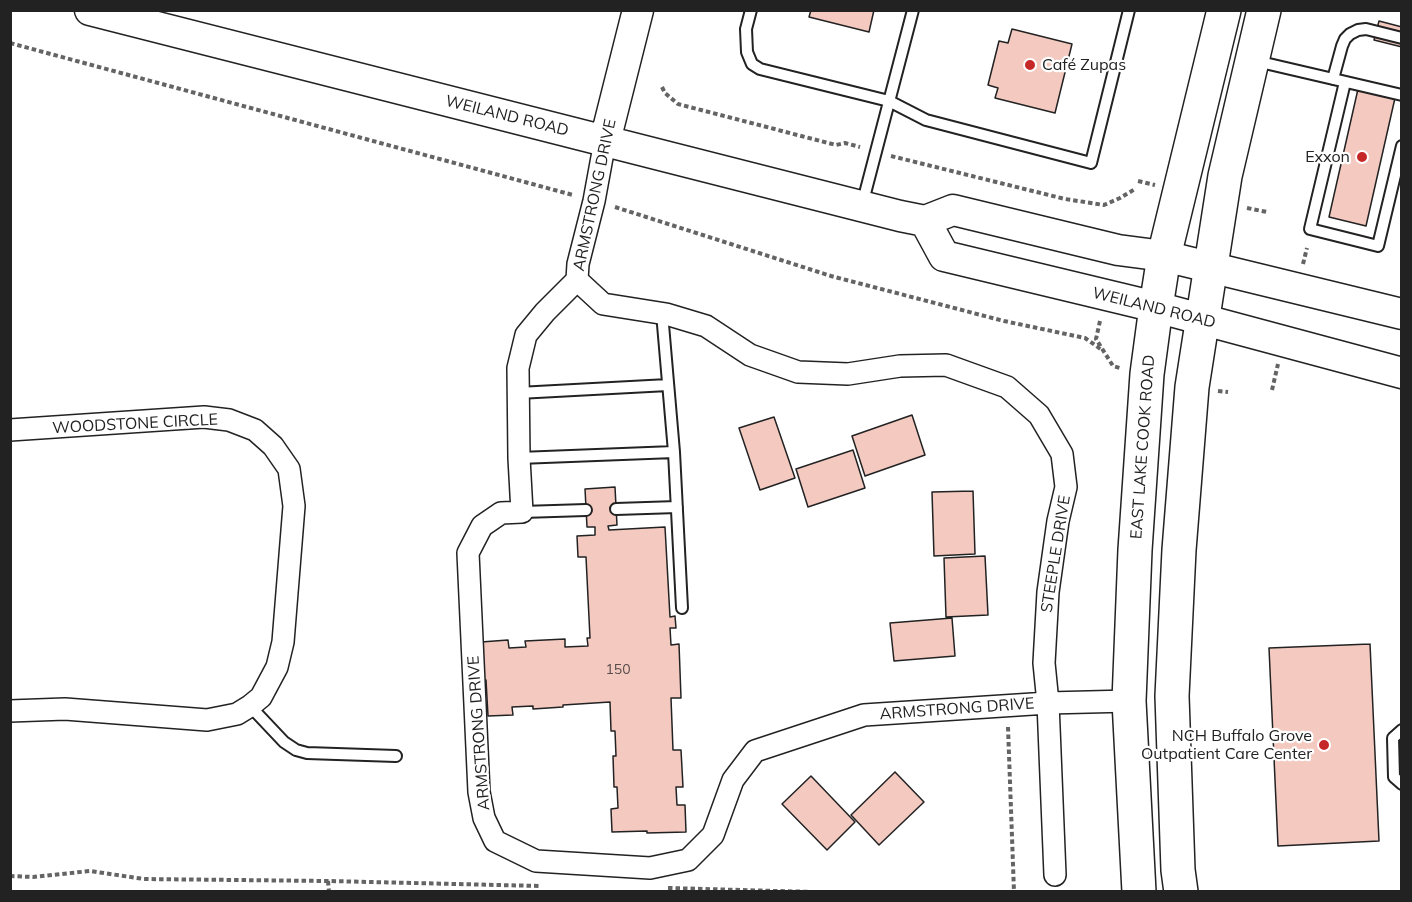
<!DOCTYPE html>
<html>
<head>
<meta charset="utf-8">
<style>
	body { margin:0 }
	#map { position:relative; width:1412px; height:902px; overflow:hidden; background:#fff; font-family:Mulish,sans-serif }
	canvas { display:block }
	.frame { position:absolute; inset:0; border:12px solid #222; pointer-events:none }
</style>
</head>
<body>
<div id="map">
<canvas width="1412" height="902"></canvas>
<div class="frame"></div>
</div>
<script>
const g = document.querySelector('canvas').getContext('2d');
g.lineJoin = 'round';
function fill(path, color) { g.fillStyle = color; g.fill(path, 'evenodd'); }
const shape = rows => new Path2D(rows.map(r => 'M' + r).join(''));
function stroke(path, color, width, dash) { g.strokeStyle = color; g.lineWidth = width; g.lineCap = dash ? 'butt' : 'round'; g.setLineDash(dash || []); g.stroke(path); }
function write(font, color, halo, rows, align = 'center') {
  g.font = font + ' Mulish,sans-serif'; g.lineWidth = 4.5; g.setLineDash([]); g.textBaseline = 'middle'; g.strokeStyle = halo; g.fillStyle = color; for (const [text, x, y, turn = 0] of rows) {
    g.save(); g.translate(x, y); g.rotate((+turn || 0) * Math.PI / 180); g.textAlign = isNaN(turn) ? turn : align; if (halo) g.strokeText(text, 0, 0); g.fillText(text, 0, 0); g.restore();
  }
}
const building = shape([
	[811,10,874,10,869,32,809,17,811,10],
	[1379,21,1402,27,1402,47,1374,40,1379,21],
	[1012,29,1072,44,1055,113,995,98,998,88,988,85,999,41,1008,43,1012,29],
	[1358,89,1395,98,1366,226,1329,217,1358,89],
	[912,415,925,455,865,476,852,436,912,415],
	[774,417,795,478,760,490,739,428,774,417],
	[853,450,865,488,808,507,796,469,853,450],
	[615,487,617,525,608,526,609,530,665,527,670,617,675,616,676,628,670,628,671,645,679,644,681,698,671,698,673,750,681,750,683,787,676,787,677,805,685,805,686,832,647,833,647,831,612,832,611,809,618,808,617,787,614,787,613,756,616,756,615,731,611,731,610,702,563,705,563,707,533,709,533,706,512,707,513,715,488,716,486,680,483,681,481,642,508,640,509,648,526,647,525,641,565,639,565,647,588,646,587,638,590,638,586,557,578,557,577,536,595,535,595,527,587,527,585,489,615,487],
	[973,491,975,554,934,556,932,492,973,491],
	[985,556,988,615,946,617,944,558,985,556],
	[952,618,955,656,894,661,890,623,952,618],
	[1370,644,1379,841,1278,846,1269,648,1370,644],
	[895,772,924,802,879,845,851,815,895,772],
	[811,776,855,822,827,850,782,804,811,776]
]);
fill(building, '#f3c9c0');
stroke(building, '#222', 1.5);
const lane = shape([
	[751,10,746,29,747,52,752,64,760,69,889,101,926,120,1091,163,1129,10],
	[1256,61,1402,95],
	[1333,79,1342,46,1345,39,1350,34,1358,30,1366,29,1402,38],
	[1345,82,1310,229,1378,246,1402,146],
	[862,205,913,10],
	[662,313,674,452,682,608],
	[518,393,668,385],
	[519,458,674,452],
	[616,509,677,507],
	[522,512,586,510],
	[250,706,284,742,296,750,307,753,396,756],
	[1402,730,1393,738,1394,777,1402,784]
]);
const street = shape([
	[605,141,594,201,578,264,577,280,545,312,526,335,518,368,519,458,522,512,501,513,482,526,468,553,479,792,484,818,495,841,536,861,650,868,688,860,713,835,733,780,755,751,864,715,1048,703,1129,701],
	[577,280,603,304,666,314,706,326,750,355,798,372,848,374,900,366,946,365,1007,387,1039,415,1062,454,1066,487,1058,521,1048,592,1044,663,1048,703,1055,875],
	[10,430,204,417,229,420,255,430,273,446,289,469,294,506,283,642,277,667,261,697,250,706,237,714,207,720,65,709,10,711]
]);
const secondary = shape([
	[90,10,900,216,925,221,953,210,1118,250,1164,256,1402,314],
	[605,141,638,10],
	[925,221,944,256,1156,307,1402,373]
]);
const primary = shape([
	[1139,892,1129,701,1135,550,1147,374,1156,307,1164,256,1224,10],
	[1181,892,1178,870,1172,696,1179,550,1192,387,1225,176,1264,10]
]);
stroke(lane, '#222', 14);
stroke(street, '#222', 24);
stroke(secondary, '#222', 33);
stroke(primary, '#222', 36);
stroke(shape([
	[10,43,573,195],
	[662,87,665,93,678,104,836,145,845,143,860,147],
	[891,156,1065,199,1104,205,1120,198,1135,189],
	[1138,181,1155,185],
	[615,207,831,276,1004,321,1085,338,1102,350],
	[1247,208,1267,212],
	[1303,264,1307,248],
	[1100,321,1096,339,1113,366,1120,368],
	[1272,390,1278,364],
	[1218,391,1228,392],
	[1008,727,1014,892],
	[10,876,33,877,90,871,144,879,328,881,541,886],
	[328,881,329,892],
	[668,888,814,892]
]), '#646464', 4, [4.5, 3]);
stroke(lane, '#fff', 10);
stroke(street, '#fff', 21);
stroke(secondary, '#fff', 30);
stroke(primary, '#fff', 33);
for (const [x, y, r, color] of [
	[1030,65,6,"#c62828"],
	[1362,157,6,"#c62828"],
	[1324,745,6,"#c62828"]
]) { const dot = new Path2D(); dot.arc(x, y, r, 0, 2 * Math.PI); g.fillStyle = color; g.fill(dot); stroke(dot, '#fff', 2); }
write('14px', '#564c4a', null, [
	["150",618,670]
]);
write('16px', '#222', '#fff', [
	["Café Zupas",1042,65,"left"],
	["Exxon",1350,157],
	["NCH Buffalo Grove",1312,736],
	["Outpatient Care Center",1312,754]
], 'right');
write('16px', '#222', '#fff', [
	["WEILAND ROAD",507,116,14],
	["ARMSTRONG DRIVE",595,195,-78],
	["WEILAND ROAD",1154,308,14],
	["WOODSTONE CIRCLE",135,424,-3],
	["EAST LAKE COOK ROAD",1143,447,-86],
	["STEEPLE DRIVE",1056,554,-81],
	["ARMSTRONG DRIVE",957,709,-4],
	["ARMSTRONG DRIVE",479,733,-94]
]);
</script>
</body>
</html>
